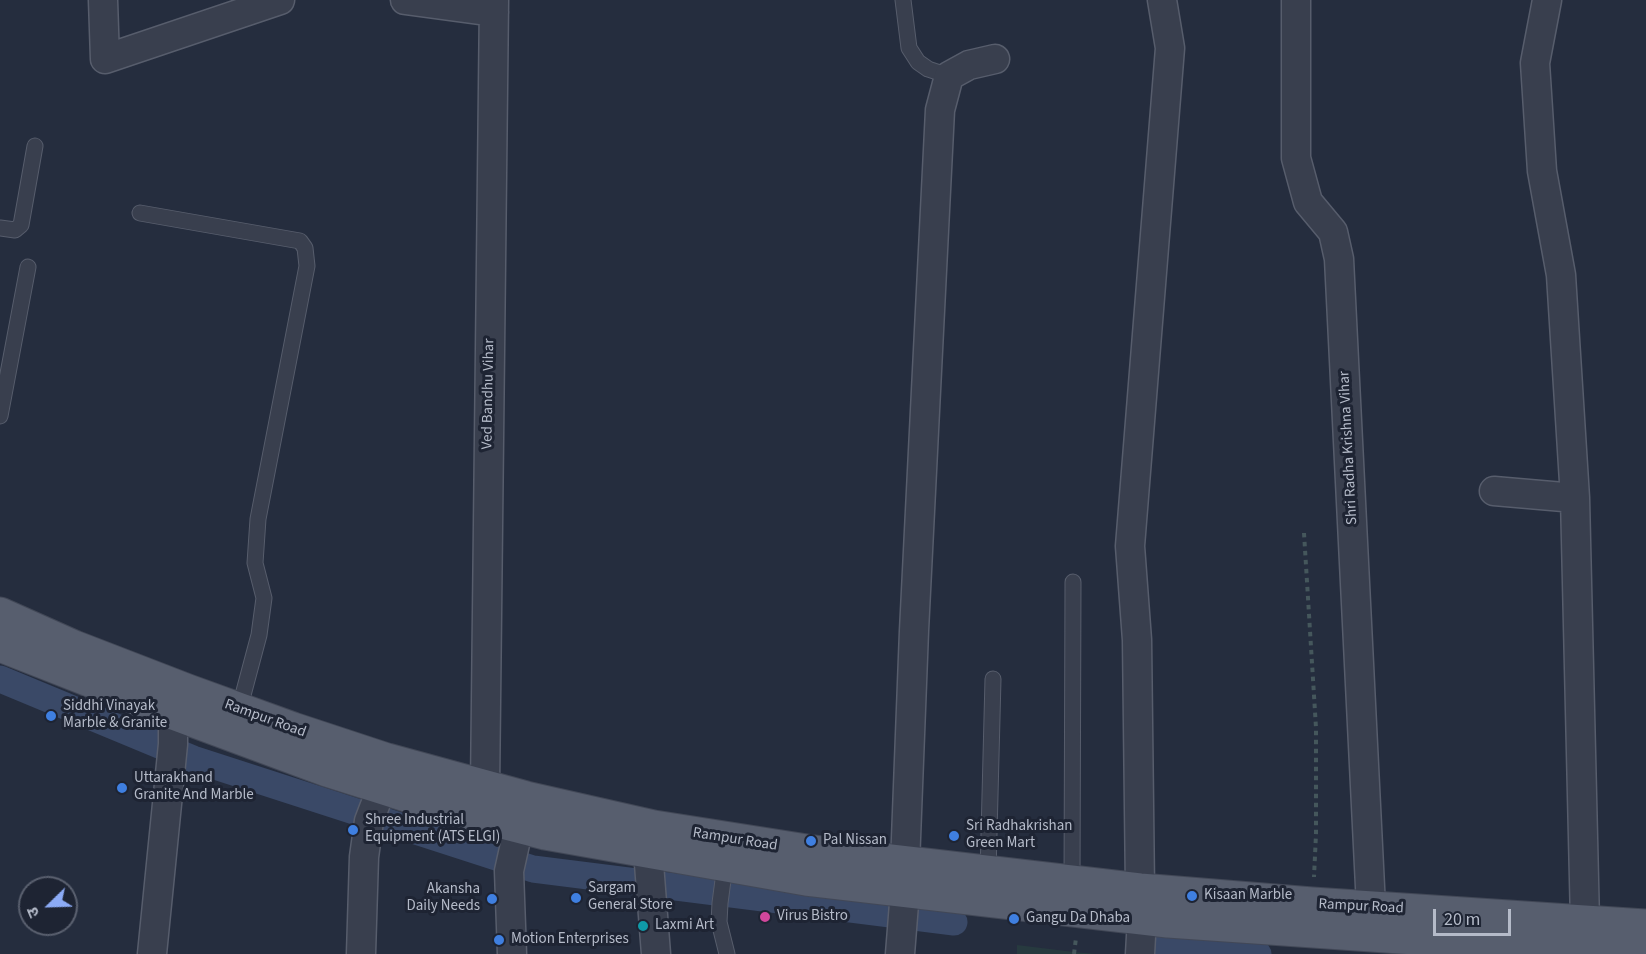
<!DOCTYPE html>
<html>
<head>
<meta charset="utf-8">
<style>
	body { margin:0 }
	#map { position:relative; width:1646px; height:954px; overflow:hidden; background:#252d3e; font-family:"Source Sans 3","Noto Sans Devanagari",sans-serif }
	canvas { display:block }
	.north { position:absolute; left:18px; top:876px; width:60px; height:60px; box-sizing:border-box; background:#1e2433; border:2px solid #5a606f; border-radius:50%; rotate:247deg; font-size:16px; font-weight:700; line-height:24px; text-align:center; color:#b5bbc9 }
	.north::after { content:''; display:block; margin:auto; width:21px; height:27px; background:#8cabf6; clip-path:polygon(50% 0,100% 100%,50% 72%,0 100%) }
	.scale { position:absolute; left:1433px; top:909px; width:78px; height:27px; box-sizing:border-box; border:3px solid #b5bbc9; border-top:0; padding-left:8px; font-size:18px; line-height:21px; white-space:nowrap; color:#b5bbc9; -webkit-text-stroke:4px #1e2433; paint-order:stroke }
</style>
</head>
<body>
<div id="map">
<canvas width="1646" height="954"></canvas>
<div class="north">उ</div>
<div class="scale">20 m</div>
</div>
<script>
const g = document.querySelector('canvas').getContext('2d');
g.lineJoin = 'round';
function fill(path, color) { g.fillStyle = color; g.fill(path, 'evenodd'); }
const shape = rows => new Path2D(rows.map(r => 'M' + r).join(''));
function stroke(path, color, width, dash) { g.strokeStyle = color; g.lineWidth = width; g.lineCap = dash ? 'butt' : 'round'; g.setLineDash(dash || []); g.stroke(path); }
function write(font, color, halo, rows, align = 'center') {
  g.font = font + ' "Source Sans 3",sans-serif'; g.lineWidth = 6; g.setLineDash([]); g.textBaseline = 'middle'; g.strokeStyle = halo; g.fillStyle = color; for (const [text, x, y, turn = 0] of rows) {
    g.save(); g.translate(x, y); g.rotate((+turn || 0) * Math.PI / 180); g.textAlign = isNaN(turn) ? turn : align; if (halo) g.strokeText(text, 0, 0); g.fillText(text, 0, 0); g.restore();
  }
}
fill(shape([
	[1017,945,1074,952,1096,954,1017,954]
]), '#273a3f');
stroke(shape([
	[0,679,193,759,533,869,954,922],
	[1158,942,1258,954]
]), '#3a4967', 27);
const service = shape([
	[903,0,909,48,918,62,928,69,949,76],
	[140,213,300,241,305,248,307,266,258,519,255,563,264,598,259,635,239,710],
	[0,228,15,230,21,225,35,146],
	[0,416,28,267],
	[725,865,720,903,719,922,727,954],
	[988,873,993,679],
	[1072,882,1073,582]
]);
const minor = shape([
	[103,0,105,59,280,0],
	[405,0,494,12],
	[1296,0,1296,158,1308,202,1333,232,1339,259,1371,907],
	[1547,0,1535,63,1542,171,1561,275,1575,498,1585,922],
	[1494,491,1575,498],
	[485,788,494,0],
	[648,851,656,954],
	[905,864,914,631,940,110,949,76,969,65,995,59],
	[1140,890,1137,640,1130,546,1170,48,1162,0],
	[152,954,173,744,173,713],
	[361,954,364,857,369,821,382,787],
	[512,954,509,871,519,826],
	[900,954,905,891],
	[1140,954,1142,918]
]);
const primary = shape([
	[0,614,74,647,188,691,293,729,387,760,526,798,654,827,813,852,1140,890,1312,904,1646,926],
	[0,645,173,713,327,770,444,807,545,833,806,879,1168,921,1646,954]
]);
stroke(service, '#575d6c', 17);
stroke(minor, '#575d6c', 31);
stroke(primary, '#424857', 35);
stroke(shape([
	[1304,533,1316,728,1316,834,1314,877],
	[1074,954,1076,938]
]), '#45575c', 4, [4.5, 4.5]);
stroke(service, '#393f4e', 15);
stroke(minor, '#393f4e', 28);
stroke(primary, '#575e6e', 33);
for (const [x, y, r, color] of [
	[51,716,6,"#3f7fe0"],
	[122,788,6,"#3f7fe0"],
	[353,830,6,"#3f7fe0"],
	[954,836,6,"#3f7fe0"],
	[811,841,6,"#3f7fe0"],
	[1192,896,6,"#3f7fe0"],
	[576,898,6,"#3f7fe0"],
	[492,899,6,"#3f7fe0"],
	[765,917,6,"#d1479c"],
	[1014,919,6,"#3f7fe0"],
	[643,926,6,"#0f9aa8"],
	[499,940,6,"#3f7fe0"]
]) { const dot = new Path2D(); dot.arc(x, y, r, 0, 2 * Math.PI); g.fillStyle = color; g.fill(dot); stroke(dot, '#1e2433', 2); }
write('15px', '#b5bbc9', '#1e2433', [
	["Ved Bandhu Vihar",489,394,-89],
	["Shri Radha Krishna Vihar",1349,448,-93],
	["Rampur Road",265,719,20],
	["Rampur Road",735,840,9],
	["Rampur Road",1361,907,3]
]);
write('15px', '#b5bbc9', '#1e2433', [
	["Siddhi Vinayak",63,707],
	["Marble & Granite",63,724],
	["Uttarakhand",134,779],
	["Granite And Marble",134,796],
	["Shree Industrial",365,821],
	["Equipment (ATS ELGI)",365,838],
	["Sri Radhakrishan",966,827],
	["Green Mart",966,844],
	["Pal Nissan",823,841],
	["Sargam",588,889],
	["General Store",588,906],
	["Akansha",480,890,"right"],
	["Daily Needs",480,907,"right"],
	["Kisaan Marble",1204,896],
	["Virus Bistro",777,917],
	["Gangu Da Dhaba",1026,919],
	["Laxmi Art",655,926],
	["Motion Enterprises",511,940]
], 'left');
</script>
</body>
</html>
